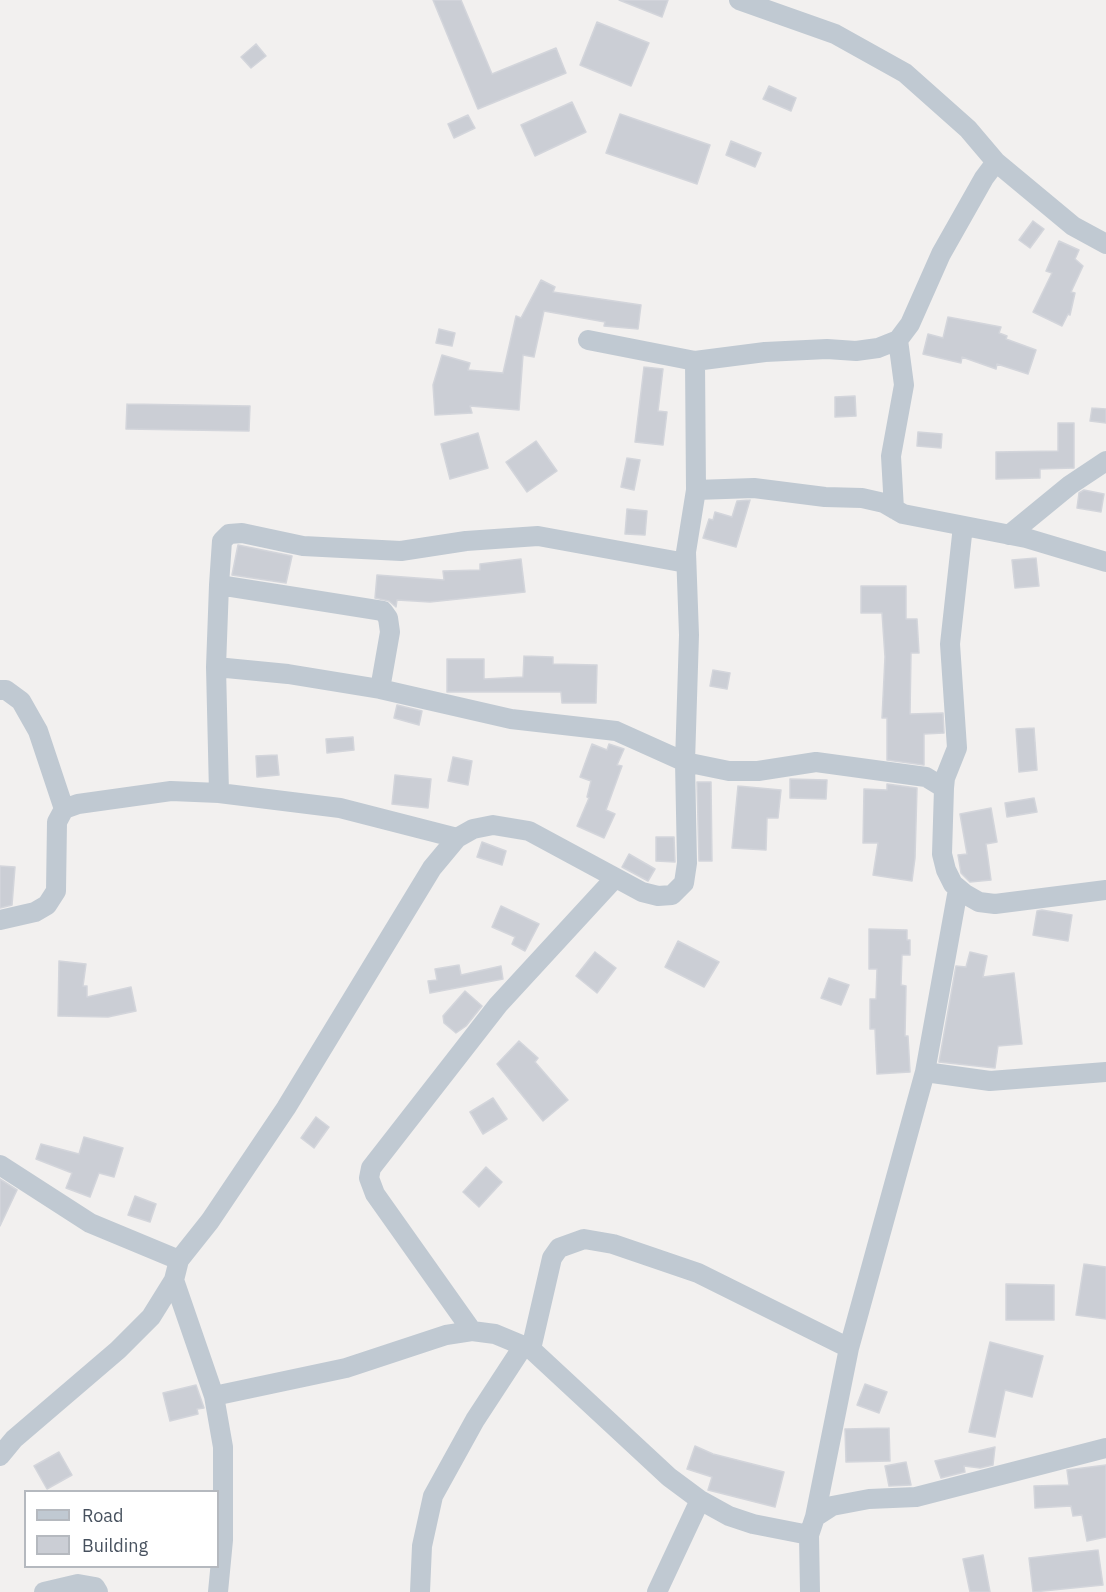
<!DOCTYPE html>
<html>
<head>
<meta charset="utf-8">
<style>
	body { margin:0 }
	#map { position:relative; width:1106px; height:1592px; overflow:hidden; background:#f2f0ef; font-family:"IBM Plex Sans",sans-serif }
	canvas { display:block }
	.legend { position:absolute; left:24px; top:1490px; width:195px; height:78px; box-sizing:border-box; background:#fff; border:2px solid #b5b9bf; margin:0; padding:8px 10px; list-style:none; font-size:18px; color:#47515e }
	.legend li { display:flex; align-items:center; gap:12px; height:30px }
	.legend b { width:30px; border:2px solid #b5b9bf }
</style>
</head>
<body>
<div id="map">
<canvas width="1106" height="1592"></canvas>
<ul class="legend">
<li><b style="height:8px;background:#c0c9d2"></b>Road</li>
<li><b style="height:16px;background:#cbced5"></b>Building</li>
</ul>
</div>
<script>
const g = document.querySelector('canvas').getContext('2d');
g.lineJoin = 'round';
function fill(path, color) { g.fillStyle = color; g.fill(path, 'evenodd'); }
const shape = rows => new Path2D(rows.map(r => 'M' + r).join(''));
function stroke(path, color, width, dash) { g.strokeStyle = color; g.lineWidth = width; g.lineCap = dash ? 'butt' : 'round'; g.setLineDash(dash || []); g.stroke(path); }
const building = shape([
	[433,0,461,0,492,74,556,48,566,73,478,109,433,0],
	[619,0,668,0,662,17,619,0],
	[597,22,649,43,631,86,580,65,597,22],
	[256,44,266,56,251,68,241,57,256,44],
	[769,86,796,98,791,111,763,99,769,86],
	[572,102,586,132,535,156,521,125,572,102],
	[620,114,710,145,697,184,606,153,620,114],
	[468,115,475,128,454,138,448,124,468,115],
	[731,141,761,153,755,167,726,155,731,141],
	[1033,221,1044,229,1030,248,1019,240,1033,221],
	[1059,241,1079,250,1075,259,1083,266,1071,292,1075,293,1070,315,1068,314,1062,326,1033,312,1052,273,1046,271,1059,241],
	[541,280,555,287,553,292,641,305,638,329,604,326,605,322,544,311,534,357,523,355,519,410,470,406,472,413,435,415,433,385,442,355,470,363,468,370,503,373,516,316,521,318,541,280],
	[948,317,1001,327,999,333,1007,336,1006,339,1036,350,1028,374,997,364,996,369,962,357,961,363,923,354,928,334,943,338,948,317],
	[439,329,455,333,452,346,436,343,439,329],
	[644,367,663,369,658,411,667,412,663,445,635,442,644,367],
	[855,396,856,416,835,417,835,397,855,396],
	[127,404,250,406,249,431,126,429,127,404],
	[1092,408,1106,409,1106,423,1090,421,1092,408],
	[1058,423,1074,423,1074,468,1040,469,1040,478,996,479,996,452,1058,451,1058,423],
	[918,432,942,434,941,448,917,446,918,432],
	[478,433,488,468,450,479,441,444,478,433],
	[536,441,557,471,527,492,506,462,536,441],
	[627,458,640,460,634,490,621,487,627,458],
	[1084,490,1104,494,1101,512,1077,508,1079,493,1084,490],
	[750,500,736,547,703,538,709,519,713,520,715,512,732,517,737,501,750,500],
	[627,509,647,511,645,535,625,534,627,509],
	[238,545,292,556,286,583,232,575,238,545],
	[1036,558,1039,586,1015,588,1012,560,1036,558],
	[521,559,525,592,430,602,397,600,396,607,389,601,375,598,377,575,444,580,443,571,480,570,480,564,521,559],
	[861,586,906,586,906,619,917,619,919,653,911,653,910,714,943,713,944,733,924,734,924,765,887,760,887,718,882,718,885,657,882,613,861,613,861,586],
	[524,656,553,657,553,664,597,665,596,703,562,703,561,692,447,692,447,659,484,659,484,679,523,677,524,656],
	[713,670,730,673,727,689,710,686,713,670],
	[397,705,422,711,419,725,394,718,397,705],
	[1034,728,1037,770,1019,772,1016,729,1034,728],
	[353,737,354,750,327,753,326,739,353,737],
	[592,744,607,750,609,744,624,749,617,765,622,766,606,810,615,814,604,838,577,826,589,798,587,797,591,781,580,777,592,744],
	[277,755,279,775,257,777,256,756,277,755],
	[453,757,472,761,468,785,448,781,453,757],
	[395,775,431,779,428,808,392,804,395,775],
	[790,779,827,780,826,799,790,798,790,779],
	[697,782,711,782,712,861,699,861,697,782],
	[887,784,917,788,915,858,912,881,873,875,878,843,863,843,864,789,887,790,887,784],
	[738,786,781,790,778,818,767,818,766,850,732,848,738,786],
	[1034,798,1037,812,1007,817,1005,803,1034,798],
	[991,808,997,842,986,844,991,880,970,882,961,873,958,855,967,854,960,814,991,808],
	[656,837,674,837,675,862,656,861,656,837],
	[482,842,506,851,502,865,477,857,482,842],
	[629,854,655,869,648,881,622,867,629,854],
	[0,866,15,867,12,905,0,908,0,866],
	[501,906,539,924,525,951,512,944,515,937,492,927,501,906],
	[1042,910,1072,915,1068,941,1033,935,1037,911,1042,910],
	[869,929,907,930,907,940,910,940,910,955,902,955,901,985,906,986,905,1036,908,1036,910,1072,877,1074,875,1029,870,1029,870,999,876,999,877,969,869,969,869,929],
	[678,941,719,962,704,987,665,967,678,941],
	[595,952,616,968,597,993,576,976,595,952],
	[970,952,987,956,983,977,1014,973,1022,1044,998,1046,995,1068,939,1062,956,966,966,967,970,952],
	[59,961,86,964,83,986,87,986,87,997,131,987,136,1011,108,1017,58,1016,59,961],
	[459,965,461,975,501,966,503,979,430,993,428,981,437,980,435,969,459,965],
	[829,978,849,985,841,1005,821,998,829,978],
	[465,991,482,1006,466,1026,456,1033,444,1023,443,1016,465,991],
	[519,1041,538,1058,535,1062,568,1100,543,1121,497,1064,519,1041],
	[493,1098,507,1119,483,1134,470,1112,493,1098],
	[316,1117,329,1127,314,1148,301,1138,316,1117],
	[84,1137,123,1148,114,1177,99,1173,90,1197,66,1188,72,1173,36,1159,41,1144,79,1154,84,1137],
	[486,1167,502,1182,479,1207,463,1192,486,1167],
	[0,1179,17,1190,0,1226,0,1179],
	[135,1196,156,1204,150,1222,128,1215,135,1196],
	[1084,1264,1106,1267,1106,1319,1076,1315,1084,1264],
	[1006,1284,1054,1285,1054,1320,1006,1320,1006,1284],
	[990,1342,1043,1356,1032,1397,1005,1390,995,1437,969,1432,990,1342],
	[865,1384,887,1392,879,1413,857,1405,865,1384],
	[196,1385,204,1408,197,1409,198,1414,170,1421,163,1393,196,1385],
	[889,1428,890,1461,846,1462,845,1429,889,1428],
	[695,1446,713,1454,784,1472,775,1507,708,1490,712,1477,687,1469,695,1446],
	[995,1447,993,1465,980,1468,964,1466,965,1472,941,1478,935,1461,995,1447],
	[59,1452,72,1475,47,1489,34,1466,59,1452],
	[906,1462,911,1485,889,1486,885,1466,906,1462],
	[1106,1465,1106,1537,1087,1541,1082,1515,1073,1516,1071,1506,1035,1508,1034,1486,1069,1485,1067,1470,1106,1465],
	[1098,1550,1103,1585,1033,1592,1029,1558,1098,1550],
	[983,1555,990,1592,970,1592,963,1559,983,1555]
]);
fill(building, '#cbced5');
stroke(building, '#d3d5db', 1.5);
stroke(shape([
	[739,0,835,34,905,73,968,129,996,162,1073,226,1106,244],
	[588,340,695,361,765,352,827,349,856,351,878,348,898,340,910,324,941,254,984,178,996,162],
	[696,490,754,488,825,497,862,498,884,503,903,514,1026,538,1106,562],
	[894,509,891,456,904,385,898,340],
	[1009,535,1070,485,1106,461],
	[219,585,383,611,388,618,390,632,380,689],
	[216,667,288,674,380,689,511,719,616,731,685,762,729,771,758,771,816,762,926,777,944,788,942,854,946,870,953,884,965,894,979,902,995,904,1106,890],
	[0,690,6,690,21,701,38,731,64,809],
	[944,788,945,778,957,748,950,644,963,526],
	[219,793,216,667,219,585,222,541,229,534,242,533,303,546,401,551,466,541,538,536,686,563],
	[0,920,35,912,47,905,56,891,57,822,64,809,78,804,171,791,219,793,340,808,457,838],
	[925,1072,990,1081,1106,1072],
	[0,1165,90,1223,179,1260],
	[472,1331,375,1194,369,1178,371,1168,498,1005,615,878],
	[531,1349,552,1258,559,1248,584,1239,613,1244,698,1273,849,1348],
	[214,1396,346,1368,446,1335,472,1331,495,1334,531,1349,669,1477,700,1500,729,1516,753,1524,809,1535],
	[0,1456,14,1439,118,1350,151,1317,174,1280],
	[815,1517,849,1348,925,1072,957,895,965,894],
	[44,1592,78,1584,95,1587,98,1592],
	[218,1592,223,1540,223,1447,214,1396,174,1280,179,1260,210,1221,286,1108,432,868,457,838,473,829,493,825,529,831,642,892,658,896,672,895,684,883,687,863,685,762,689,635,686,552,696,490,695,361],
	[420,1592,422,1546,433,1496,475,1420,524,1345],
	[657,1592,700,1500],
	[810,1592,809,1535,815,1517,832,1506,869,1499,916,1497,1106,1448]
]), '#c0c9d2', 20);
</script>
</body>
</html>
